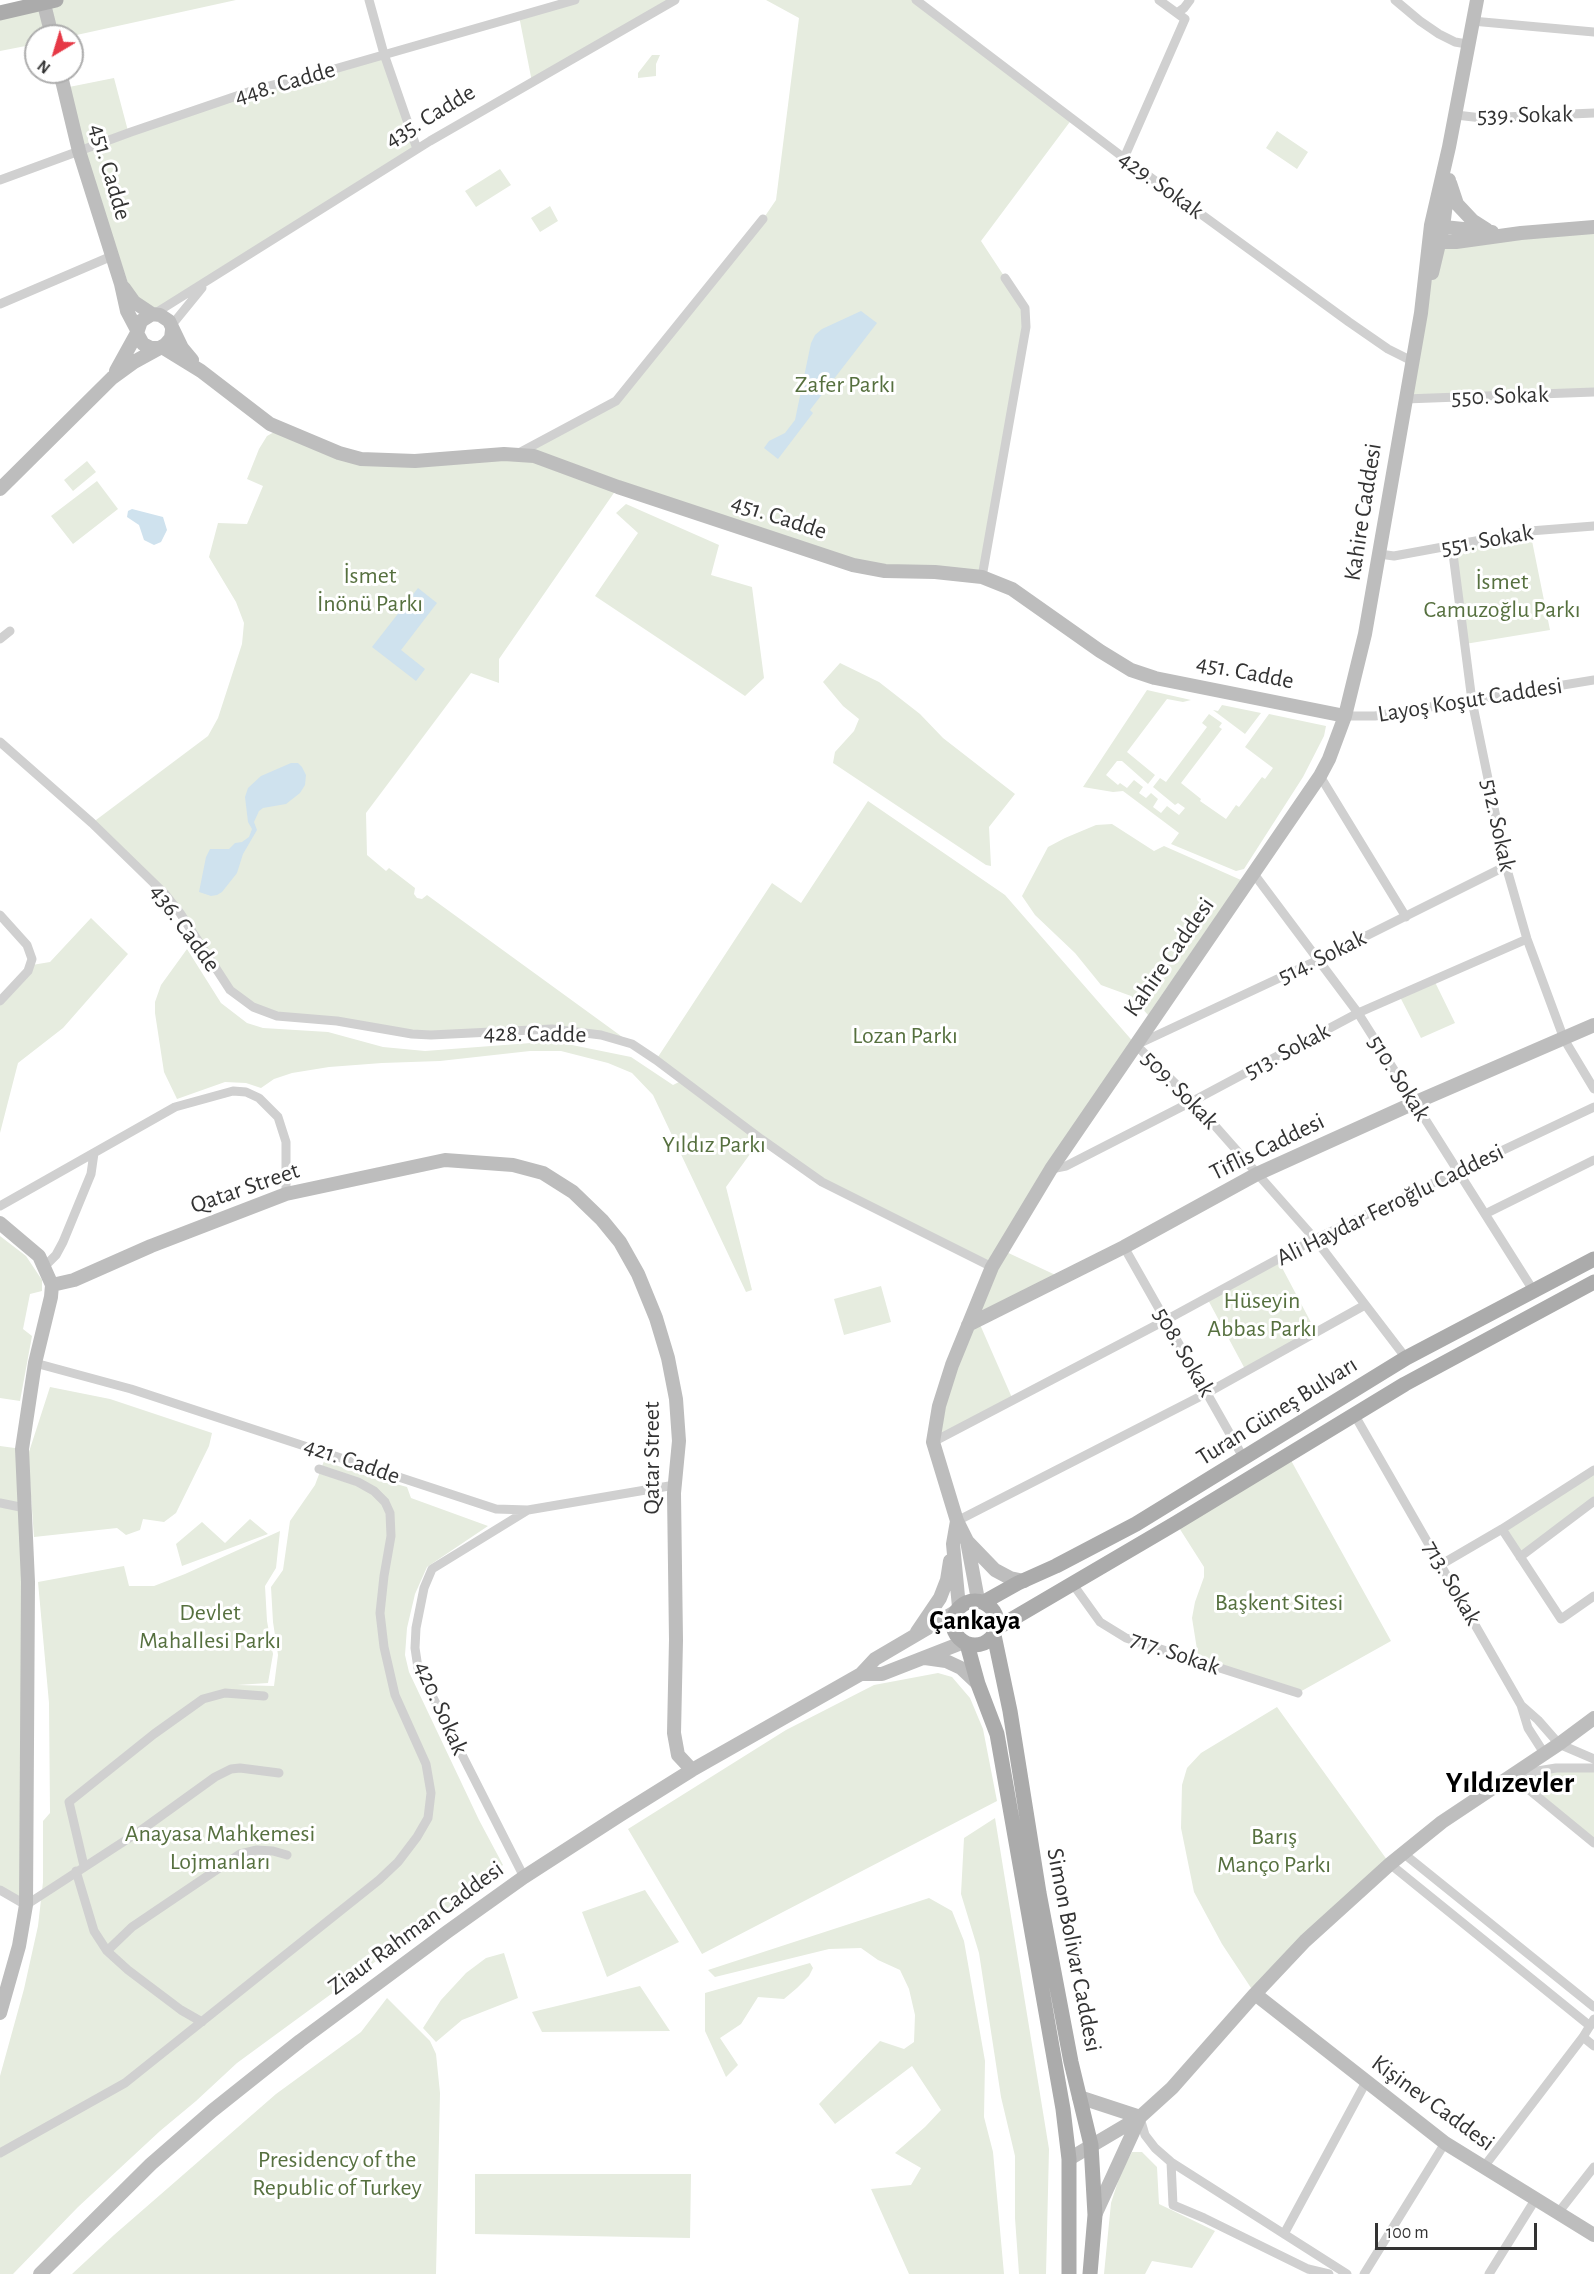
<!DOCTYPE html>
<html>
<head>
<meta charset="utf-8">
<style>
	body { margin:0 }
	#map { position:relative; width:1594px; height:2274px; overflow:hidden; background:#fff; font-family:"Alegreya Sans",sans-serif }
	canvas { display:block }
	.north { position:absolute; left:24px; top:24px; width:60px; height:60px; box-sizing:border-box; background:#fff; border:2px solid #adadad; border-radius:50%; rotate:218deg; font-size:16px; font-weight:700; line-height:24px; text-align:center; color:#333 }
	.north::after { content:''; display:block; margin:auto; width:21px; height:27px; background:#e63946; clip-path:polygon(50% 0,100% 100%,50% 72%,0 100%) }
	.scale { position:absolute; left:1375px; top:2223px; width:162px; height:27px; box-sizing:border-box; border:3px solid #333; border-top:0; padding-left:8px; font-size:18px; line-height:21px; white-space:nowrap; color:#333; -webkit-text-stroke:4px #fff; paint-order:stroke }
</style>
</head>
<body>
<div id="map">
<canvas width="1594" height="2274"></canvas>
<div class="north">N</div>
<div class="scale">100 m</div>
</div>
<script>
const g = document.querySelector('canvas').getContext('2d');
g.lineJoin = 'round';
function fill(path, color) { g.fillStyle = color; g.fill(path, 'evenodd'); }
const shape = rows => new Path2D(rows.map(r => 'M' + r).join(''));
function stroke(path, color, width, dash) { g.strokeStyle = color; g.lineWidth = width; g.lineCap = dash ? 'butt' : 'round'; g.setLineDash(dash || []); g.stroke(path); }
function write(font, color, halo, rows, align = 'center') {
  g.font = font + ' "Alegreya Sans",sans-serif'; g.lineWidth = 6; g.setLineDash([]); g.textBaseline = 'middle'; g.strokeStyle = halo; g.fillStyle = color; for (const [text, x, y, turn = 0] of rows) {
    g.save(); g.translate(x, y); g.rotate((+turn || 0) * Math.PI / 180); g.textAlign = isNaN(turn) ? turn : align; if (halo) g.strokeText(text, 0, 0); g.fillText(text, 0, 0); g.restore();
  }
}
fill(shape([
	[57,0,236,0,72,36,36,36,36,44,0,51,0,13],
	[575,0,675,0,532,82,519,16],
	[766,0,916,0,1072,119,981,241,1025,308,982,577,885,571,618,487,499,659,499,683,471,673,366,813,367,855,386,871,389,868,415,888,414,894,417,898,422,899,427,895,632,1044,579,1031,431,1035,277,1016,241,1000,180,913,92,823,208,736,218,718,242,644,244,623,236,602,209,557,218,523,247,524,263,486,247,479,259,449,267,436,276,431,361,459,517,454,616,401,763,219,776,200,799,18],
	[384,54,417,149,154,314,134,302,64,88,114,78,128,131,131,132],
	[652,55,660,55,656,64,656,76,638,78,638,73],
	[1277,131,1308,152,1297,169,1266,148],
	[500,169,511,185,476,207,465,191],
	[550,206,558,221,540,232,531,218],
	[1594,227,1594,391,1405,399,1440,242],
	[87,461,96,472,73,491,64,480],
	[97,481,118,509,73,544,51,516],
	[626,504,719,545,711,575,752,587,764,678,745,696,595,596,638,533,616,513],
	[1530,531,1550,630,1465,644,1452,546],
	[840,663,879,682,920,714,943,738,1015,794,989,827,991,866,986,865,833,763,835,752,854,731,859,719,843,706,823,682],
	[1147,690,1191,700,1183,702,1167,699,1127,752,1155,775,1148,784,1122,761,1117,761,1106,775,1118,785,1120,783,1127,788,1134,780,1143,787,1139,793,1146,798,1151,793,1158,799,1153,807,1161,813,1167,806,1179,815,1185,808,1178,803,1175,805,1153,787,1160,778,1166,782,1207,727,1202,723,1209,714,1222,723,1219,727,1222,729,1181,783,1201,799,1200,801,1226,819,1236,805,1239,807,1262,777,1265,779,1273,768,1245,747,1269,714,1326,726,1324,736,1303,777,1244,869,1236,871,1171,844,1179,833,1123,791,1113,792,1083,787],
	[1222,705,1261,713,1245,734,1213,710,1218,711],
	[868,801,1005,895,1136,1045,1002,1250,1062,1278,978,1320,1013,1400,933,1442,992,1267,822,1182,761,1139,726,1187,752,1290,746,1292,653,1095,632,1073,608,1063,561,1051,530,1051,440,1061,382,1063,329,1067,292,1073,274,1079,261,1088,246,1083,225,1082,177,1099,164,1072,155,1013,155,1002,161,985,187,949,221,1003,247,1023,263,1028,328,1032,383,1047,425,1051,544,1042,572,1045,631,1057,673,1085,681,1081,656,1060,772,883,801,903],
	[1112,824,1154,851,1164,846,1241,880,1148,1015,1131,996,1101,985,1075,953,1035,915,1022,896,1048,847,1065,838,1096,825],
	[91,918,128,954,63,1028,18,1063,0,1133,0,1001,32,965,50,962],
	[1434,980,1455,1023,1421,1038,1399,995],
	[0,1236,26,1256,42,1280,42,1291,30,1294,23,1329,32,1336,20,1401,0,1398],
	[1278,1260,1316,1332,1246,1371,1207,1298],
	[881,1286,891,1322,844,1335,834,1299],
	[50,1387,110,1399,212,1433,209,1446,176,1513,164,1522,143,1519,140,1530,126,1535,117,1528,34,1537,28,1455],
	[0,1446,22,1449,26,1905,0,1890],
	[1288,1455,1391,1641,1298,1693,1199,1662,1192,1618,1195,1602,1204,1577,1204,1567,1176,1523],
	[324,1461,367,1476,407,1487,411,1498,488,1526,427,1567,415,1594,407,1628,405,1655,409,1672,479,1820,503,1865,439,1915,237,2063,196,2101,160,2131,78,2207,13,2274,0,2274,0,2076,24,1989,38,1926,43,1882,43,1821,50,1813,49,1703,38,1582,124,1566,129,1586,154,1586,185,1574,280,1531,276,1568,265,1586,267,1621,273,1654,268,1683,237,1685,274,1686,278,1655,273,1622,271,1587,283,1570,290,1521,315,1485],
	[1594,1470,1594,1501,1520,1557,1502,1529],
	[250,1519,268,1534,182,1566,176,1544,202,1522,225,1543],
	[938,1673,952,1677,970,1698,983,1729,997,1801,702,1954,628,1829,786,1730,874,1685],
	[1277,1707,1390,1864,1255,1994,1222,1944,1194,1892,1181,1828,1182,1785,1187,1768,1201,1753],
	[1594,1768,1594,1843,1511,1775],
	[995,1818,1049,2149,1046,2274,1019,2274,1015,2218,1015,2156,1001,2097,979,1953,961,1894,964,1838],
	[645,1890,679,1942,607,1977,582,1912],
	[929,1898,952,1911,964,1941,985,2061,984,2117,993,2152,1004,2274,909,2274,871,2189,911,2185,921,2168,895,2153,925,2127,941,2110,912,2066,835,2124,819,2104,880,2041,904,2049,914,2042,915,2015,909,1989,900,1970,878,1960,861,1948,829,1949,715,1977,708,1970],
	[504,1953,518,1998,462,2020,436,2042,423,2028,441,2000,466,1973,486,1958],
	[810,1963,813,1968,809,1976,797,1988,784,1999,758,1997,741,2024,720,2038,738,2065,726,2077,705,2031,705,1993],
	[640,1986,670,2031,542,2032,532,2012],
	[387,1998,430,2041,436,2054,440,2093,436,2274,72,2274,114,2235,276,2094,361,2032],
	[1132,2152,1142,2152,1157,2167,1159,2204,1215,2231,1192,2268,1152,2261,1145,2274,1104,2274,1111,2203,1121,2172],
	[475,2174,691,2174,690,2238,475,2234]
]), '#e6ecdf');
fill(shape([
	[861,311,877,323,810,410,813,413,778,459,764,448,769,441,785,433,795,420,811,343,815,335,822,329],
	[132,509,163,517,167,530,161,542,154,545,144,540,139,525,127,517,128,511],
	[418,588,437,603,401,650,425,669,416,681,372,647],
	[291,763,298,763,302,767,306,775,305,785,300,793,286,804,263,808,259,811,254,822,257,830,243,854,237,873,222,892,217,895,211,896,199,892,206,857,210,849,229,849,235,843,242,842,249,837,252,829,248,822,245,797,248,788,261,776]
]), '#cfe2ee');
stroke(shape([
	[369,0,384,54,417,149],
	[916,0,1124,158,1349,322,1388,349,1412,361],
	[1395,0,1420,21,1439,34,1455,42,1467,44],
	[1177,13,1184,8,1190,0],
	[1472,21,1594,32],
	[1456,115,1482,118,1594,113],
	[1124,158,1185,19,1159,0],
	[0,180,131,132,257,89,331,70,575,0],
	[0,304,112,256],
	[154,314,430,141,675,0],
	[171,326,202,288],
	[1405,399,1594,392],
	[517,454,616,401,763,219],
	[1452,546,1472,701,1506,866,1527,939,1564,1039,1594,1089],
	[1379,554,1394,556,1530,531,1594,526],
	[982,577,1026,327,1025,308,1005,278],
	[0,639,10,631],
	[1345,716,1375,716,1594,680],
	[0,742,92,823,165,894,180,913,230,990,253,1007,277,1016,337,1021,412,1034,431,1035,552,1029,601,1035,632,1044,656,1060,761,1139,822,1182,992,1267],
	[1320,776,1406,917],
	[1254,874,1358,1013,1533,1290],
	[0,915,27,945,32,959,28,971,0,1001],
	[1051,1169,1066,1166,1193,1101,1358,1013,1527,939],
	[0,1206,175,1107,233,1091,246,1092,259,1098,278,1117,286,1142,286,1194],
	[1485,1214,1594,1160],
	[1124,1247,1243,1457],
	[44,1267,56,1255,63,1242,91,1174,94,1153],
	[1406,1358,1315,1239,1193,1101,1136,1045,1318,960,1506,866],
	[35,1363,131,1389,496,1509,528,1510,675,1485],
	[1354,1414,1521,1705,1528,1728,1544,1753],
	[933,1442,1166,1320,1315,1239,1594,1107],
	[0,1503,25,1508],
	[957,1521,1207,1393,1365,1305],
	[1502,1529,1561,1619,1594,1596],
	[1520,1557,1594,1501],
	[1442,1564,1502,1529,1594,1470],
	[1072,1583,1100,1622,1126,1638,1298,1693],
	[1521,1705,1538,1720,1559,1744,1594,1759],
	[1519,1774,1556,1768,1594,1768],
	[1511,1775,1594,1843],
	[1403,1853,1594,2007],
	[1390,1864,1590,2026],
	[84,1866,69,1802,154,1734,203,1699,225,1693,264,1696],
	[76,1871,94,1931,107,1951,128,1970,181,2010,202,2022],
	[524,1877,418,1668,415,1648,416,1628,424,1588,432,1569,528,1510],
	[0,1890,26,1905,140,1831,215,1777,231,1769,240,1768,279,1773],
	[107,1951,132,1927,240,1854,257,1850,273,1851,287,1855],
	[1583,2037,1594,2046],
	[1140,2118,1145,2135,1155,2148,1171,2162,1347,2274],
	[0,2153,125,2083,379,1880,398,1862,417,1837,428,1818,431,1793,426,1764,395,1695,384,1647,380,1613,384,1576,391,1536,390,1513,385,1502,374,1491,358,1482,319,1469],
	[1171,2162,1173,2205,1204,2218,1308,2269,1329,2274],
	[1483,2168,1583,2037,1594,2019],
	[1558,2213,1594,2167],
	[1284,2234,1366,2082],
	[1364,2274,1445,2143],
	[1489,2274,1535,2200]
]), '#d0d0d0', 9);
stroke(shape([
	[43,0,52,36],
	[60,72,79,151,121,284,127,311,137,330],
	[1450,183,1457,204,1473,221,1487,230],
	[1434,226,1492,232],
	[1432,242,1456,242,1521,233,1594,227],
	[1432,273,1443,227,1449,180],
	[124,288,134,302,152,314],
	[162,347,201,371,270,424,339,453,361,459,415,461,504,454,534,456,618,487,853,565,885,571,935,572,982,577,1012,589,1100,651,1131,670,1155,678,1345,716],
	[159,348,151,348,143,344,137,333,141,321,152,314,160,315,169,321,182,348,192,360],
	[116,371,137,333],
	[0,489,112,378,134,362,165,345,171,338,172,330],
	[0,1223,39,1256,52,1285,51,1297,35,1363,22,1449,28,1582,26,1905,19,1946,0,2013],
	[52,1285,74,1280,151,1246,286,1194,445,1160,513,1165,543,1173,573,1192,602,1220,620,1242,638,1274,656,1318,668,1358,676,1399,679,1441,674,1493,676,1640,674,1733,678,1755,692,1770],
	[968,1325,1124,1247,1257,1174,1414,1103,1594,1025],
	[957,1521,967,1541,978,1600],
	[967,1541,995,1570,1010,1578,1024,1581],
	[959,1607,953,1544,957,1521,933,1442,939,1406,952,1365,992,1267,1051,1169,1320,776,1329,759,1345,716,1365,634,1421,313,1431,225,1449,147,1477,0],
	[917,1632,940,1598,947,1580,950,1561],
	[925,1658,946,1661,961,1668,978,1684],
	[861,1674,882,1674,964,1642],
	[1255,1994,1445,2143,1594,2235],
	[1079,2097,1140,2117],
	[1069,2159,1140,2117,1172,2088,1255,1994,1305,1941,1390,1864,1442,1822,1559,1744,1594,1718],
	[1095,2215,1140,2117],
	[40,2274,151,2164,212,2111,300,2041,447,1932,524,1877,620,1815,692,1770,861,1674,875,1659,955,1612]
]), '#bdbdbd', 14);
stroke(shape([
	[0,13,56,0],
	'953 1623a22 22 0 1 1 44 0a22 22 0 1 1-44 0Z',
	[984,1602,1018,1583,1056,1566,1136,1524,1406,1358,1594,1259],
	[997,1628,1176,1523,1405,1384,1594,1282],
	[994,1635,1010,1711,1039,1893,1071,2062,1091,2145,1095,2215,1090,2274],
	[967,1644,978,1684,997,1734,1063,2109,1069,2159,1069,2274]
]), '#ababab', 15);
write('24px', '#333', '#fff', [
	["448. Cadde",285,83,-16],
	["539. Sokak",1525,115,-1],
	["435. Cadde",430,116,-31],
	["451. Cadde",110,172,74],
	["429. Sokak",1161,185,36],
	["550. Sokak",1500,396,-2],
	["Kahire Caddesi",1363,512,-81],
	["451. Cadde",779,517,18],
	["551. Sokak",1487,540,-10],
	["451. Cadde",1245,672,11],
	["Layoş Koşut Caddesi",1470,700,-9],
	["512. Sokak",1498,825,78],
	["436. Cadde",185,928,54],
	["Kahire Caddesi",1169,957,-55],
	["514. Sokak",1322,957,-26],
	["428. Cadde",535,1034,1],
	["513. Sokak",1287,1051,-28],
	["510. Sokak",1399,1078,58],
	["509. Sokak",1180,1090,46],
	["Tiflis Caddesi",1267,1147,-26],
	["Qatar Street",245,1188,-19],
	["Ali Haydar Feroğlu Caddesi",1390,1205,-26],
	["508. Sokak",1184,1352,60],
	["Turan Güneş Bulvarı",1277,1411,-32],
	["Qatar Street",652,1458,-90],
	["421. Cadde",352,1461,19],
	["713. Sokak",1452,1583,60],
	["717. Sokak",1175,1653,19],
	["420. Sokak",441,1708,66],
	["Ziaur Rahman Caddesi",416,1928,-36],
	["Simon Bolivar Caddesi",1074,1950,79],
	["Kişinev Caddesi",1433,2103,36]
]);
write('24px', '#56703f', '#fff', [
	["Zafer Parkı",845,385],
	["İsmet",370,576],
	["İnönü Parkı",370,604],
	["İsmet",1502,582],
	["Camuzoğlu Parkı",1502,610],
	["Lozan Parkı",905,1036],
	["Yıldız Parkı",714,1145],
	["Hüseyin",1262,1301],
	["Abbas Parkı",1262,1329],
	["Başkent Sitesi",1279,1603],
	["Devlet",210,1613],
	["Mahallesi Parkı",210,1641],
	["Anayasa Mahkemesi",220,1834],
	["Lojmanları",220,1862],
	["Barış",1274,1837],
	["Manço Parkı",1274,1865],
	["Presidency of the",337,2160],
	["Republic of Turkey",337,2188]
]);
write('bold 27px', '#000', '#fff', [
	["Çankaya",975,1621]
]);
write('bold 30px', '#000', '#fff', [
	["Yıldızevler",1510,1783]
]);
</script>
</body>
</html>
